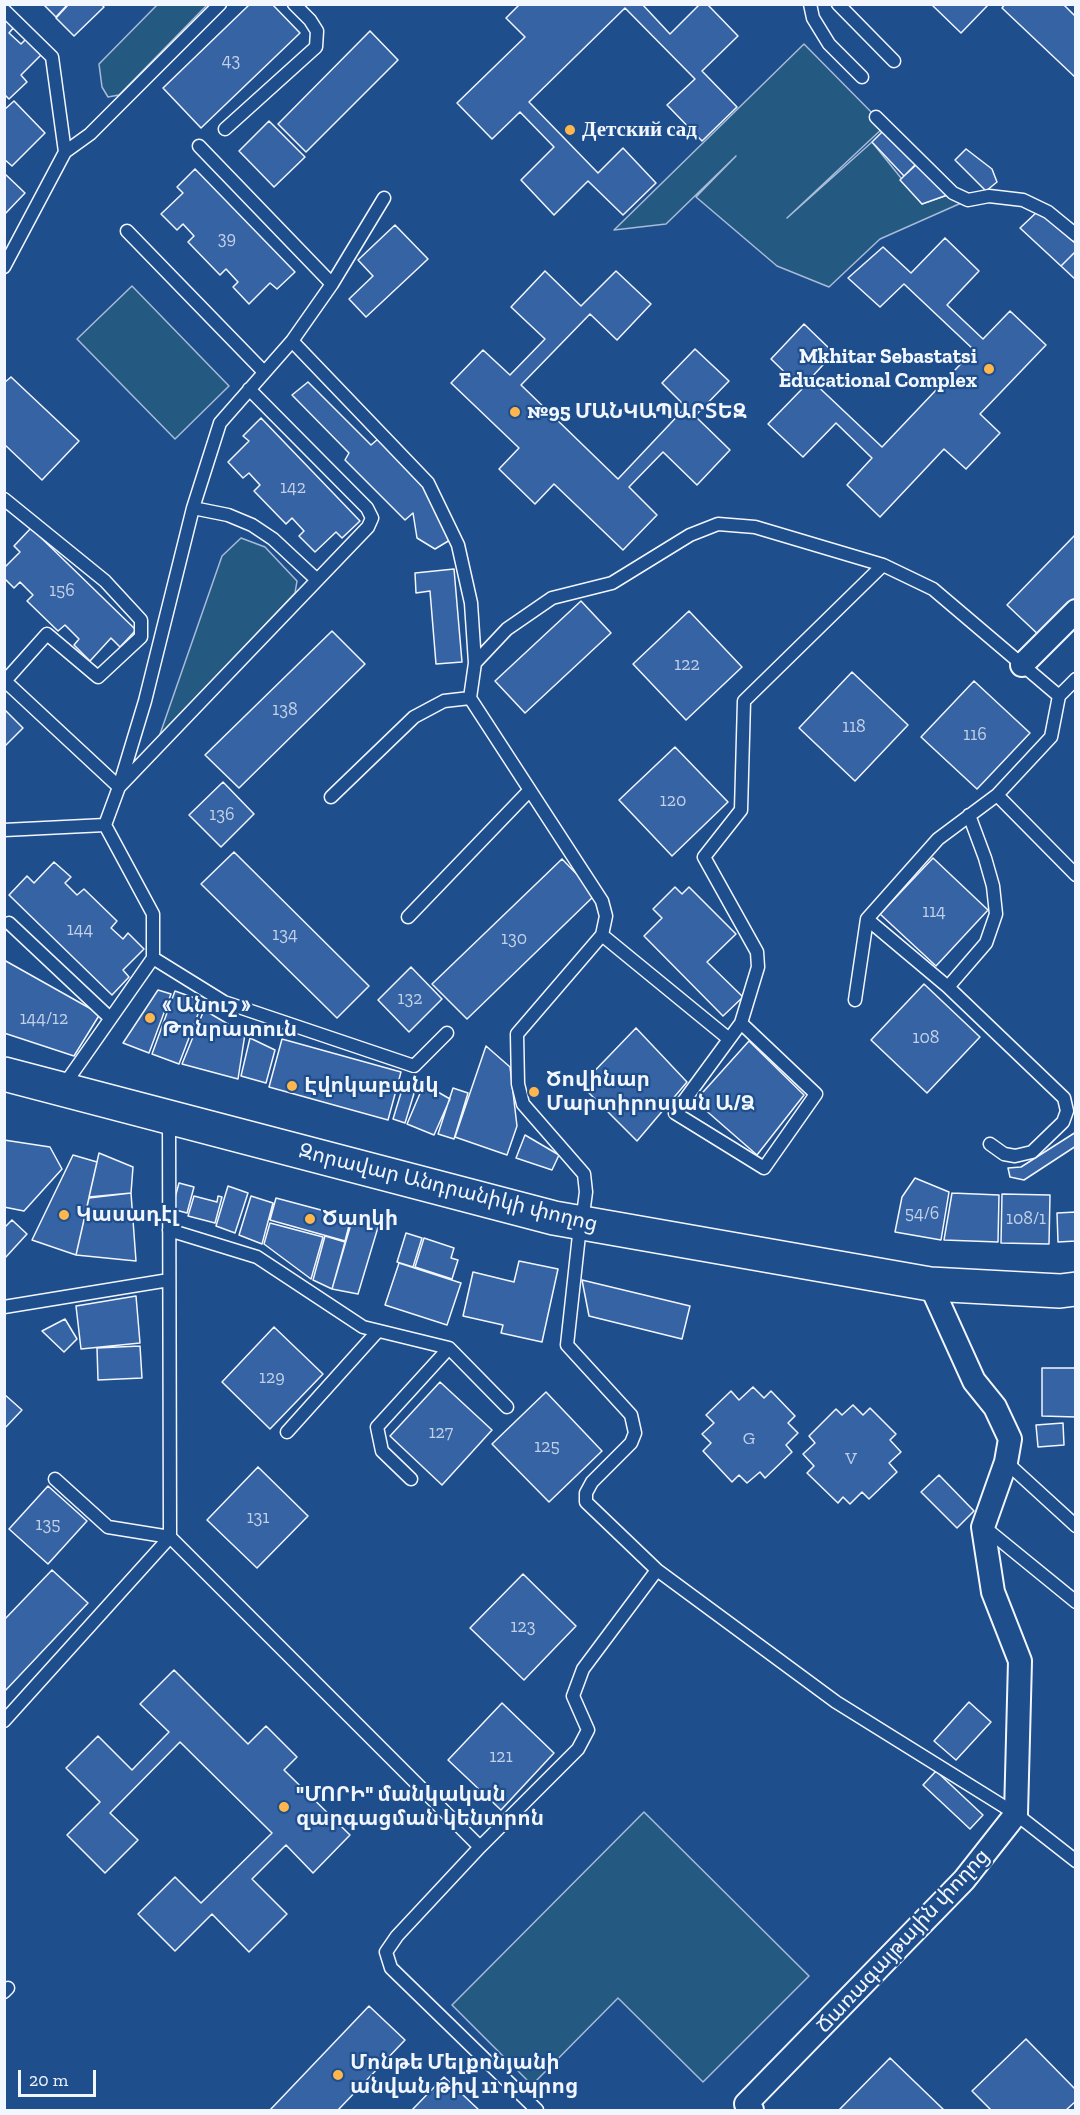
<!DOCTYPE html>
<html>
<head>
<meta charset="utf-8">
<style>
	body { margin:0 }
	#map { position:relative; width:1080px; height:2115px; overflow:hidden; background:#1f4e8c; font-family:"Zilla Slab",serif }
	canvas { display:block }
	.frame { position:absolute; inset:0; border:6px solid #f2f6ff; pointer-events:none }
	.scale { position:absolute; left:18px; top:2070px; width:78px; height:27px; box-sizing:border-box; border:3px solid #f2f6ff; border-top:0; padding-left:8px; font-size:18px; line-height:21px; white-space:nowrap; color:#f2f6ff; -webkit-text-stroke:4px #1f4e8c; paint-order:stroke }
</style>
</head>
<body>
<div id="map">
<canvas width="1080" height="2115"></canvas>
<div class="frame"></div>
<div class="scale">20 m</div>
</div>
<script>
const g = document.querySelector('canvas').getContext('2d');
g.lineJoin = 'round';
function fill(path, color) { g.fillStyle = color; g.fill(path, 'evenodd'); }
const shape = rows => new Path2D(rows.map(r => 'M' + r).join(''));
function stroke(path, color, width, dash) { g.strokeStyle = color; g.lineWidth = width; g.lineCap = dash ? 'butt' : 'round'; g.setLineDash(dash || []); g.stroke(path); }
function write(font, color, halo, rows, align = 'center') {
  g.font = font + ' "Zilla Slab","Noto Sans Armenian",serif'; g.lineWidth = 4.5; g.setLineDash([]); g.textBaseline = 'middle'; g.strokeStyle = halo; g.fillStyle = color; for (const [text, x, y, turn = 0] of rows) {
    g.save(); g.translate(x, y); g.rotate((+turn || 0) * Math.PI / 180); g.textAlign = isNaN(turn) ? turn : align; if (halo) g.strokeText(text, 0, 0); g.fillText(text, 0, 0); g.restore();
  }
}
const green = shape([
	[158,4,207,5,119,95,108,97,102,87,99,64,158,4],
	[804,44,885,126,787,218,872,142,922,204,953,193,968,200,880,239,829,287,777,266,696,197,736,156,666,224,614,230,804,44],
	[132,286,229,386,175,439,77,339,132,286],
	[241,538,265,547,297,581,295,593,159,737,222,556,241,538],
	[644,1812,809,1976,703,2082,618,1998,532,2085,452,2005,644,1812]
]);
fill(green, '#245a82');
stroke(green, '#a8bbd7', 1.5);
const building = shape([
	[43,4,68,4,56,17,43,4],
	[69,4,101,4,104,7,74,36,56,18,69,4],
	[250,4,272,4,300,33,201,128,163,88,250,4],
	[520,4,642,4,670,34,700,4,707,4,738,36,702,71,737,107,702,141,667,105,695,79,625,8,529,102,598,173,623,148,656,183,623,215,588,181,554,215,521,180,554,147,520,112,492,139,457,103,525,37,506,18,520,4],
	[931,4,989,4,961,33,931,4],
	[1063,4,1076,17,1076,78,1002,8,1005,4,1063,4],
	[4,15,15,26,9,33,21,44,26,39,42,54,21,75,27,82,9,99,4,94,4,15],
	[370,31,398,60,306,152,278,124,370,31],
	[14,101,45,133,12,166,4,159,4,110,14,101],
	[269,121,305,157,274,187,239,151,269,121],
	[883,131,916,165,904,176,872,142,883,131],
	[966,149,992,169,997,182,986,191,955,160,966,149],
	[917,163,953,193,922,204,900,180,917,163],
	[195,169,295,272,277,289,270,283,249,304,233,287,238,282,226,269,220,275,188,242,194,236,183,224,177,230,161,214,183,193,177,187,195,169],
	[4,173,25,193,4,215,4,173],
	[1038,211,1076,244,1076,251,1061,266,1020,228,1038,211],
	[395,225,428,259,366,317,349,299,373,276,358,260,395,225],
	[945,238,979,271,947,305,983,339,1010,311,1046,345,980,414,1000,433,966,469,944,449,880,517,847,485,872,458,836,423,803,457,768,424,802,389,771,359,804,324,834,353,810,379,882,447,974,350,904,284,880,307,848,278,883,247,911,273,945,238],
	[1076,251,1076,280,1061,266,1076,251],
	[545,271,581,306,616,271,651,304,617,340,590,314,521,385,618,479,686,407,662,383,695,349,729,381,695,416,730,450,697,485,663,452,629,487,657,515,623,550,554,484,535,504,499,469,519,448,451,383,483,350,510,375,545,339,511,307,545,271],
	[11,377,79,441,42,480,4,444,4,383,11,377],
	[308,382,371,445,378,439,425,486,450,540,435,549,417,538,413,513,405,520,345,460,349,453,292,395,308,382],
	[261,418,360,521,342,538,336,532,315,552,299,536,304,531,292,518,286,524,254,491,260,485,249,473,243,478,228,462,249,441,243,436,261,418],
	[31,528,136,630,120,647,111,638,90,661,74,645,79,639,65,625,58,631,27,601,33,595,20,582,14,588,4,578,4,568,20,552,14,546,31,528],
	[1076,534,1076,602,1042,638,1007,605,1076,534],
	[454,569,462,662,436,664,430,591,416,593,415,573,454,569],
	[581,601,611,633,525,713,495,681,581,601],
	[689,611,742,667,686,720,633,664,689,611],
	[332,631,365,664,239,788,205,755,332,631],
	[852,672,908,725,855,781,799,728,852,672],
	[974,681,1030,733,977,789,921,737,974,681],
	[4,709,23,728,4,747,4,709],
	[675,747,728,802,672,856,619,800,675,747],
	[223,782,254,814,221,847,189,815,223,782],
	[234,852,369,986,337,1018,201,884,234,852],
	[933,858,988,910,936,966,880,914,933,858],
	[562,859,596,894,467,1019,432,984,562,859],
	[54,862,71,877,65,883,77,895,84,889,117,921,111,928,123,939,128,933,144,949,123,970,129,977,112,995,9,895,27,876,34,883,54,862],
	[675,887,682,894,689,887,736,934,707,962,743,997,723,1016,644,936,662,918,653,909,675,887],
	[4,960,100,1014,74,1056,4,1033,4,960],
	[411,967,442,999,409,1032,378,1000,411,967],
	[924,984,980,1037,927,1093,871,1040,924,984],
	[158,990,171,994,149,1053,123,1043,158,990],
	[175,991,203,1001,179,1064,152,1054,175,991],
	[204,1010,245,1034,238,1079,182,1064,204,1010],
	[636,1028,687,1082,637,1141,581,1085,636,1028],
	[250,1038,275,1050,266,1083,241,1076,250,1038],
	[282,1039,401,1072,388,1120,269,1087,282,1039],
	[749,1041,804,1095,757,1155,695,1101,749,1041],
	[486,1046,510,1067,517,1126,507,1155,455,1137,486,1046],
	[404,1083,416,1087,405,1123,393,1119,404,1083],
	[424,1084,450,1099,434,1135,407,1124,424,1084],
	[453,1088,468,1093,454,1139,438,1134,453,1088],
	[1076,1132,1076,1146,1024,1180,1010,1177,1008,1168,1021,1167,1076,1132],
	[525,1135,559,1155,552,1170,516,1158,525,1135],
	[4,1140,50,1147,62,1169,24,1211,4,1207,4,1140],
	[99,1153,133,1167,131,1193,89,1197,99,1153],
	[73,1155,97,1162,76,1255,32,1240,73,1155],
	[915,1178,949,1192,941,1240,895,1232,902,1197,915,1178],
	[179,1183,194,1187,187,1213,172,1209,179,1183],
	[228,1186,248,1193,235,1233,216,1226,228,1186],
	[131,1193,136,1261,76,1255,89,1198,131,1193],
	[952,1193,999,1195,998,1242,944,1240,952,1193],
	[1002,1194,1050,1195,1049,1244,1001,1243,1002,1194],
	[194,1196,217,1202,218,1196,222,1197,215,1223,188,1216,194,1196],
	[251,1196,273,1203,262,1244,239,1235,251,1196],
	[276,1198,351,1218,345,1241,270,1220,276,1198],
	[1076,1212,1076,1241,1058,1242,1057,1213,1076,1212],
	[353,1217,379,1224,358,1294,332,1289,353,1217],
	[12,1220,27,1234,5,1258,4,1228,12,1220],
	[270,1223,323,1237,311,1279,264,1244,270,1223],
	[406,1233,422,1238,413,1267,397,1262,406,1233],
	[325,1236,345,1242,332,1289,313,1280,325,1236],
	[424,1238,454,1248,451,1258,458,1260,452,1279,415,1267,424,1238],
	[519,1261,558,1269,542,1342,501,1333,503,1325,463,1316,473,1272,514,1282,519,1261],
	[399,1263,461,1283,447,1325,385,1305,399,1263],
	[582,1280,690,1306,682,1339,589,1316,582,1280],
	[136,1296,140,1343,81,1349,76,1306,136,1296],
	[65,1319,77,1339,64,1352,42,1331,65,1319],
	[274,1327,323,1374,270,1429,222,1382,274,1327],
	[140,1346,142,1378,98,1380,97,1348,140,1346],
	[1042,1368,1076,1368,1076,1417,1042,1416,1042,1368],
	[440,1382,492,1430,442,1485,390,1436,440,1382],
	[753,1387,764,1398,771,1391,795,1416,788,1423,798,1433,786,1445,792,1452,765,1478,760,1472,747,1483,739,1475,732,1482,703,1451,711,1443,702,1434,714,1423,706,1415,731,1391,739,1400,753,1387],
	[546,1392,602,1451,549,1502,492,1444,546,1392],
	[4,1394,22,1410,4,1429,4,1394],
	[853,1405,863,1415,870,1408,896,1434,890,1440,901,1452,889,1463,897,1472,869,1499,862,1492,850,1504,843,1497,838,1503,807,1473,814,1466,803,1454,815,1443,809,1436,836,1409,842,1415,853,1405],
	[1063,1423,1064,1445,1038,1447,1036,1425,1063,1423],
	[258,1467,308,1516,257,1568,207,1520,258,1467],
	[939,1475,974,1511,957,1528,921,1492,939,1475],
	[48,1486,87,1521,48,1564,9,1529,48,1486],
	[52,1570,88,1603,4,1692,4,1620,52,1570],
	[523,1574,576,1626,524,1680,470,1628,523,1574],
	[174,1670,248,1744,266,1726,297,1757,284,1770,350,1835,313,1873,286,1845,252,1879,287,1914,249,1952,212,1914,175,1951,138,1914,175,1877,201,1903,272,1833,180,1742,110,1813,138,1840,105,1873,67,1835,100,1802,66,1768,98,1736,132,1770,169,1732,140,1704,174,1670],
	[969,1702,991,1722,956,1760,934,1741,969,1702],
	[502,1703,554,1753,501,1810,448,1760,502,1703],
	[936,1771,983,1815,970,1829,923,1785,936,1771],
	[369,2006,405,2040,338,2110,270,2110,369,2006],
	[1026,2039,1076,2090,1076,2101,1066,2110,991,2110,972,2091,1026,2039],
	[890,2058,944,2110,839,2110,890,2058],
	[444,2077,479,2110,412,2110,444,2077]
]);
fill(building, '#3563a3');
stroke(building, '#f2f6ff', 1.5);
const service = shape([
	[810,4,813,18,829,44,862,77],
	[838,4,894,61],
	[4,10,52,57,65,152,4,267],
	[876,117,953,193,968,200,989,196,1023,200,1048,212,1076,235],
	[225,129,316,47,317,31,310,20,294,4],
	[199,146,332,284],
	[65,152,90,134,220,4],
	[127,231,264,372],
	[292,341,428,483,458,545,471,603,475,663],
	[4,499,105,581,141,620,141,637,98,677,47,634,5,681,119,787,368,527,372,518,367,508,249,389],
	[193,508,228,515,252,525,273,539,316,579],
	[997,795,1076,875],
	[331,797,414,717,444,701,470,698],
	[4,830,105,825],
	[408,917,529,791],
	[867,919,948,987,1064,1098,1067,1111,1063,1122,1032,1152,1015,1156,1004,1154,990,1144],
	[9,923,110,1018],
	[602,935,729,1039],
	[153,958,224,1002,414,1066,447,1033],
	[948,987,986,943,996,914,993,886,985,858,969,815],
	[855,1000,867,919,938,839,997,795,1051,737,1059,696,1076,679],
	[741,1023,816,1094,764,1168,675,1113,741,1023,758,967,757,952,704,857,741,810,744,701,883,565],
	[62,1088,153,958,153,914,105,825,119,787,145,701,193,508,220,423,292,341,332,284,384,198],
	[582,1222,586,1192,584,1174,523,1104,518,1084,517,1034,602,935,606,916,602,901,470,698,475,663,507,629,552,598,612,583,690,535,718,524,755,527,883,565,933,589,1059,696],
	[169,1230,257,1257,363,1327,449,1348,507,1407],
	[579,1235,567,1345,631,1415,635,1433,631,1443,592,1482,586,1493,586,1502,657,1570,836,1702,1016,1814,1076,1861],
	[4,1307,169,1280],
	[287,1432,377,1332],
	[1006,1462,1076,1526],
	[55,1479,108,1527,170,1537,480,1847],
	[411,1479,382,1451,377,1427,449,1348],
	[984,1527,1076,1602],
	[4,1721,170,1537,169,1120],
	[4,1992,8,1988],
	[537,2110,391,1968,386,1952,397,1936,480,1847,578,1749,588,1730,573,1696,583,1669,657,1570]
]);
const minor = shape([
	[1022,665,1076,611],
	[752,2110,746,2104,964,1880,1016,1814,1020,1661,993,1592,983,1527,1006,1462,1010,1439,995,1407,974,1381,930,1284]
]);
const secondary = shape([
	[4,1074,554,1218,930,1284,1060,1291,1076,1289]
]);
stroke(service, '#f2f6ff', 15);
stroke(minor, '#f2f6ff', 26);
stroke(secondary, '#f2f6ff', 36);
stroke(service, '#1f4e8c', 12);
stroke(minor, '#1f4e8c', 22);
stroke(secondary, '#1f4e8c', 33);
for (const [x, y, r, color] of [
	[570,130,6,"#ffb74d"],
	[989,369,6,"#ffb74d"],
	[515,412,6,"#ffb74d"],
	[150,1018,6,"#ffb74d"],
	[292,1086,6,"#ffb74d"],
	[534,1092,6,"#ffb74d"],
	[64,1215,6,"#ffb74d"],
	[310,1219,6,"#ffb74d"],
	[284,1807,6,"#ffb74d"],
	[338,2075,6,"#ffb74d"]
]) { const dot = new Path2D(); dot.arc(x, y, r, 0, 2 * Math.PI); g.fillStyle = color; g.fill(dot); stroke(dot, '#1f4e8c', 2); }
write('18px', '#c3d1e8', null, [
	["43",231,61],
	["39",227,239],
	["142",293,488],
	["156",62,591],
	["122",687,665],
	["138",285,710],
	["118",854,727],
	["116",975,735],
	["120",673,801],
	["136",222,815],
	["114",934,912],
	["144",80,930],
	["134",285,935],
	["130",514,939],
	["132",410,999],
	["144/12",44,1019],
	["108",926,1038],
	["54/6",922,1214],
	["108/1",1026,1219],
	["129",272,1378],
	["127",441,1433],
	["G",749,1439],
	["125",547,1447],
	["V",851,1459],
	["131",258,1518],
	["135",48,1525],
	["123",523,1627],
	["121",501,1757]
]);
write('bold 21px', '#f2f6ff', '#1f4e8c', [
	["Детский сад",582,130],
	["Mkhitar Sebastatsi",977,357,"right"],
	["Educational Complex",977,381,"right"],
	["№95 ՄԱՆԿԱՊԱՐՏԵԶ",527,412],
	["« Անուշ »",162,1006],
	["Թոնրատուն",162,1030],
	["Ծովինար",546,1080],
	["Մարտիրոսյան Ա/Ձ",546,1104],
	["Էվոկաբանկ",304,1086],
	["Կասադէլ",76,1215],
	["Ծաղկի",322,1219],
	["\"ՄՈՐԻ\" մանկական",296,1795],
	["զարգացման կենտրոն",296,1819],
	["Մոնթե Մելքոնյանի",350,2063],
	["անվան թիվ 11 դպրոց",350,2087]
], 'left');
write('21px', '#f2f6ff', '#1f4e8c', [
	["Զորավար Անդրանիկի փողոց",448,1188,14],
	["Ճառագայթային փողոց",903,1941,-47]
]);
</script>
</body>
</html>
